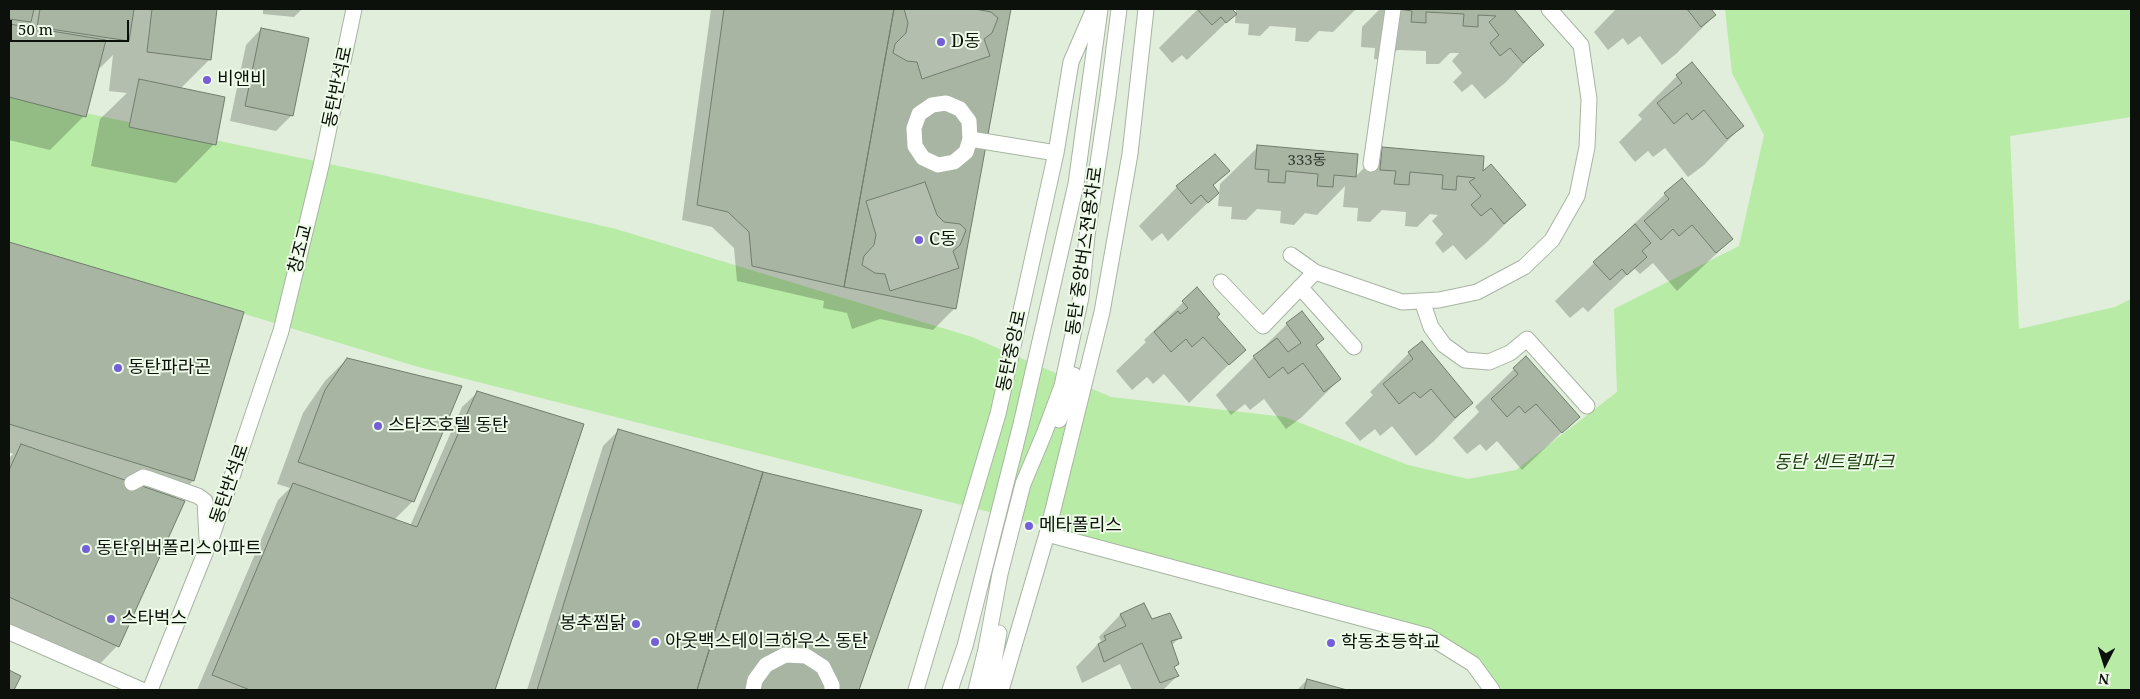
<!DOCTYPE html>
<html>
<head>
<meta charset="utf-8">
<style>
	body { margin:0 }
	#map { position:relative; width:2140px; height:699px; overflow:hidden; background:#e0eedb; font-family:"Noto Serif",serif }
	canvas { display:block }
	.frame { position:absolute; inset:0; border:10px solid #0d110b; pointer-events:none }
	.north { position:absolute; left:2080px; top:639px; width:50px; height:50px; -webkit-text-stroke:4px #edfbe8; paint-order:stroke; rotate:185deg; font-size:14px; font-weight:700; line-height:20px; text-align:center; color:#0d110b }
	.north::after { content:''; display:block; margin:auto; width:18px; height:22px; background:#0d110b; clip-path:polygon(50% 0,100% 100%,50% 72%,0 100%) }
	.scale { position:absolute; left:10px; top:20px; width:119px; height:22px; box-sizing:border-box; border:2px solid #0d110b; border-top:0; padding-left:6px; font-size:15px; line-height:18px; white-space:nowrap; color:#0d110b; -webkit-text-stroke:4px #edfbe8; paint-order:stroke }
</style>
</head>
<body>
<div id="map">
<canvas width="2140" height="699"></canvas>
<div class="frame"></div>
<div class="north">N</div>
<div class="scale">50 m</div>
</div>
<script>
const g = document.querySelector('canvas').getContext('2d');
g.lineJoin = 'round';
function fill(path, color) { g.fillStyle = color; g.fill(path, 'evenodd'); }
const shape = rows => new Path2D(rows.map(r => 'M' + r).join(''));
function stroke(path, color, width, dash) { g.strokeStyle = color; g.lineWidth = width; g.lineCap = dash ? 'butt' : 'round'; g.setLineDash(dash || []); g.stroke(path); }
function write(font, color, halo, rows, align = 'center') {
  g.font = font + ' "Noto Serif","Noto Sans KR",serif'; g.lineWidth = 4; g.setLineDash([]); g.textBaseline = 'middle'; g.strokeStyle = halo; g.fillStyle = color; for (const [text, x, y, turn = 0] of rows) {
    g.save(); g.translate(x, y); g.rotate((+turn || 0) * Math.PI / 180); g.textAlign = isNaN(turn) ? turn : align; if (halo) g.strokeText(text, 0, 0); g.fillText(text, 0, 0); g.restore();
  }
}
fill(shape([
	[1725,9,2131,9,2131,117,2010,136,2019,329,2115,307,2131,299,2131,690,1492,690,1473,664,1428,636,1072,533,415,366,9,242,9,97,382,175,616,229,972,337,1111,397,1285,417,1408,465,1468,479,1516,470,1617,392,1614,309,1739,246,1764,135,1732,73]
]), '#b8eba5');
fill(shape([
	[9,9,216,9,210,59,180,89,214,144,176,183,91,166,100,119,127,93,109,91,113,55,96,72,84,116,50,150,9,140],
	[263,9,302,9,294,17,263,14],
	[711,9,1010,9,955,308,933,330,880,319,852,329,847,313,823,308,824,301,737,281,734,248,712,227,682,220],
	[1198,9,1232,9,1235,14,1187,60,1182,55,1172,63,1159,48],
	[1236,9,1356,9,1333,32,1319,31,1308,42,1295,41,1296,28,1270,26,1260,36,1248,35,1249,24,1235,23],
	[1380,9,1502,9,1502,13,1507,9,1512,9,1542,45,1505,83,1485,99,1472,84,1462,92,1453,82,1462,73,1452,61,1459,53,1450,53,1439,64,1426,64,1426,51,1397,50,1387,60,1374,59,1375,48,1361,47,1362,27],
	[1616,9,1710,9,1715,15,1676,54,1662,65,1640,36,1628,45,1623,38,1608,50,1594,32],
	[261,29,292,115,276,131,230,121,246,45],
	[1692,64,1742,126,1704,165,1688,177,1665,148,1653,157,1648,151,1635,162,1619,142,1642,119,1638,115,1677,76],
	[1258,147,1356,155,1355,177,1383,149,1481,174,1524,205,1486,243,1466,260,1453,245,1443,253,1435,243,1443,234,1432,221,1438,215,1430,214,1417,227,1405,226,1406,212,1382,210,1370,222,1357,221,1358,208,1343,207,1345,186,1317,215,1305,213,1294,225,1280,223,1281,211,1257,209,1246,220,1231,219,1232,207,1218,206,1220,184],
	[1228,171,1212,187,1218,193,1168,241,1162,233,1152,241,1139,226,1177,187],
	[1665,194,1732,239,1677,291,1653,263,1640,274,1634,268,1588,312,1583,307,1570,318,1555,301],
	[9,244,242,312,193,481,174,499,117,646,96,668,9,628,9,458,13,454,9,452],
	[1197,289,1215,317,1244,350,1189,403,1164,374,1153,384,1147,377,1132,390,1116,371,1146,342,1144,340],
	[1287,324,1322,339,1315,346,1340,379,1302,417,1286,429,1264,399,1250,410,1245,404,1231,415,1216,395],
	[1409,353,1471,403,1433,442,1416,456,1392,426,1380,436,1375,429,1360,441,1345,423,1373,395,1370,392],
	[347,359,413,501,394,520,410,526,462,407,478,392,582,425,494,690,197,690,278,500,290,488,277,484,303,413,325,381],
	[1514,369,1578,417,1522,470,1497,441,1486,451,1480,444,1467,454,1453,438,1479,412,1475,407],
	[618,431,763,473,920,511,858,690,527,690,603,446],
	[1143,605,1152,621,1180,637,1171,646,1177,664,1173,668,1177,676,1163,690,1132,690,1120,664,1082,683,1076,667,1101,641,1099,637,1120,615],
	[1307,680,1344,690,1297,690]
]), '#0003');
const building = shape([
	[9,9,34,9,31,22,9,19,9,9],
	[40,9,134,9,129,41,37,27,40,9],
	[152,9,217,9,211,60,147,52,152,9],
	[724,9,894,9,844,287,752,266,749,232,728,212,697,205,724,9],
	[894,9,1011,9,956,309,844,287,894,9],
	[904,9,975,9,991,12,998,18,992,33,984,39,990,56,922,79,917,62,907,61,893,53,895,44,906,33,908,23,904,9],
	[1197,9,1232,9,1237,14,1226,23,1221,17,1212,25,1197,9],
	[1398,9,1514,9,1544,45,1523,63,1510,48,1500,56,1490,43,1499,35,1489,22,1496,16,1478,15,1478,27,1463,26,1464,14,1426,12,1426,23,1411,22,1412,11,1398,9],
	[1687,9,1711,9,1716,15,1701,27,1687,9],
	[9,24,106,40,86,117,9,97,9,24],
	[261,28,309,38,293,116,245,106,261,28],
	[1692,62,1744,126,1727,139,1704,110,1692,120,1687,113,1674,124,1657,103,1682,83,1676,75,1692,62],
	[139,79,225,97,216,145,129,127,139,79],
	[1257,145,1358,154,1356,177,1334,175,1333,187,1317,186,1318,174,1286,171,1285,183,1268,182,1269,170,1255,169,1257,145],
	[1382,147,1484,156,1483,171,1491,164,1526,205,1504,224,1491,208,1481,216,1471,205,1481,196,1469,182,1475,178,1457,176,1456,190,1442,189,1443,175,1410,172,1409,185,1394,184,1396,171,1380,170,1382,147],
	[1215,154,1230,171,1213,185,1219,193,1208,203,1201,195,1191,204,1176,186,1215,154],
	[1682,178,1733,239,1716,253,1692,225,1679,236,1673,229,1661,240,1644,221,1669,199,1664,193,1682,178],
	[925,182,937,215,944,222,960,224,966,230,960,245,953,251,959,268,890,291,885,274,875,273,862,265,864,256,874,245,876,235,866,201,925,182],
	[1635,224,1651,243,1642,251,1647,257,1627,275,1622,269,1610,280,1593,262,1635,224],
	[9,242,244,312,194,481,9,424,9,242],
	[1197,287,1220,314,1217,317,1246,350,1229,365,1203,337,1192,347,1186,339,1171,352,1154,332,1178,311,1180,314,1188,308,1182,301,1197,287],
	[1302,311,1324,339,1316,345,1341,379,1324,392,1303,363,1288,374,1283,367,1269,378,1253,356,1277,338,1288,352,1301,343,1286,323,1302,311],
	[1422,341,1473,403,1455,418,1431,389,1420,398,1414,392,1399,404,1383,384,1413,359,1408,352,1422,341],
	[1526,356,1580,417,1562,433,1536,404,1525,413,1519,406,1507,417,1491,399,1518,374,1513,368,1526,356],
	[347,358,462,386,414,502,298,462,325,390,347,358],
	[477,391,584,424,495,690,250,690,212,675,293,483,417,527,477,391],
	[618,429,763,472,697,690,537,690,618,429],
	[21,444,185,501,119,647,9,597,9,470,21,444],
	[763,472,922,510,859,690,697,690,763,472],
	[1144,603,1152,619,1170,613,1182,638,1171,641,1179,664,1174,667,1179,676,1160,683,1142,643,1104,662,1098,644,1106,640,1104,636,1126,626,1120,614,1144,603],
	[9,670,21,676,14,690,9,690,9,670],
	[1307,679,1347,690,1304,690,1307,679]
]);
fill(building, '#a8b5a3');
stroke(building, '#707d6c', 1);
const minor = shape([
	[946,103,960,109,969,121,970,139,966,152,954,162,938,165,923,158,915,146,914,128,919,114,932,105,946,103],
	[970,139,1056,153],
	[1371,164,1393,9],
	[1291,255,1315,272,1402,302,1439,300,1477,292,1524,267,1552,240,1577,196,1587,147,1589,99,1581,45,1549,9],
	[1221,282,1263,326,1315,272],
	[1300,287,1354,347],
	[1422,301,1431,327,1444,345,1465,360,1489,362,1510,353,1527,339,1587,406],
	[1059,420,1069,398,1074,375],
	[132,483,143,477,150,479,198,496,205,501,207,539],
	[1047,534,1428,636,1473,664,1492,690],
	[9,632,142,690],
	[150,690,213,533,281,331,321,166,354,9],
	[753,690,755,680,766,665,785,655,806,656,823,667,832,685,832,690],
	[916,690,998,414,1056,153,1071,62,1094,9],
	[950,690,965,646,1021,424,1076,184,1100,9],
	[976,690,986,649,1000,574,1023,484,1044,434,1062,386,1081,297,1087,236,1108,96,1119,9],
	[986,690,993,667,999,633],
	[1001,690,1047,534,1102,312,1130,154,1146,9]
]);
stroke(minor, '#a7b5a2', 17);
stroke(minor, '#fff', 15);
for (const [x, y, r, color] of [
	[941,42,5,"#745fd9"],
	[207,80,5,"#745fd9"],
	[919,240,5,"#745fd9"],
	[118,368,5,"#745fd9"],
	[378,426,5,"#745fd9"],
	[1029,526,5,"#745fd9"],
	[86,549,5,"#745fd9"],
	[111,619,5,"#745fd9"],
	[636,624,5,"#745fd9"],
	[655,642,5,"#745fd9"],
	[1331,643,5,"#745fd9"]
]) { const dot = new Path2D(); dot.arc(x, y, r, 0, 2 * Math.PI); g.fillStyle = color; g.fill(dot); stroke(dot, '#edfbe8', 2); }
write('15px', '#343a31', null, [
	["333동",1307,161]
]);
write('18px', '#0d110b', '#edfbe8', [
	["D동",951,42],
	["비앤비",217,80],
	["C동",929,240],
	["동탄파라곤",128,368],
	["스타즈호텔 동탄",388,426],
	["메타폴리스",1039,526],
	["동탄위버폴리스아파트",96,549],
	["스타벅스",121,619],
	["봉추찜닭",626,624,"right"],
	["아웃백스테이크하우스 동탄",665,642],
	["학동초등학교",1341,643]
], 'left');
write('18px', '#0d110b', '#edfbe8', [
	["동탄반석로",338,87,-78],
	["창조교",301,249,-76],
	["동탄 중앙버스전용차로",1085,251,-82],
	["동탄중앙로",1012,351,-78],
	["동탄반석로",230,484,-71]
]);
write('italic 18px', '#1e3f0f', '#edfbe8', [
	["동탄 센트럴파크",1834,463]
]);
</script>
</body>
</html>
